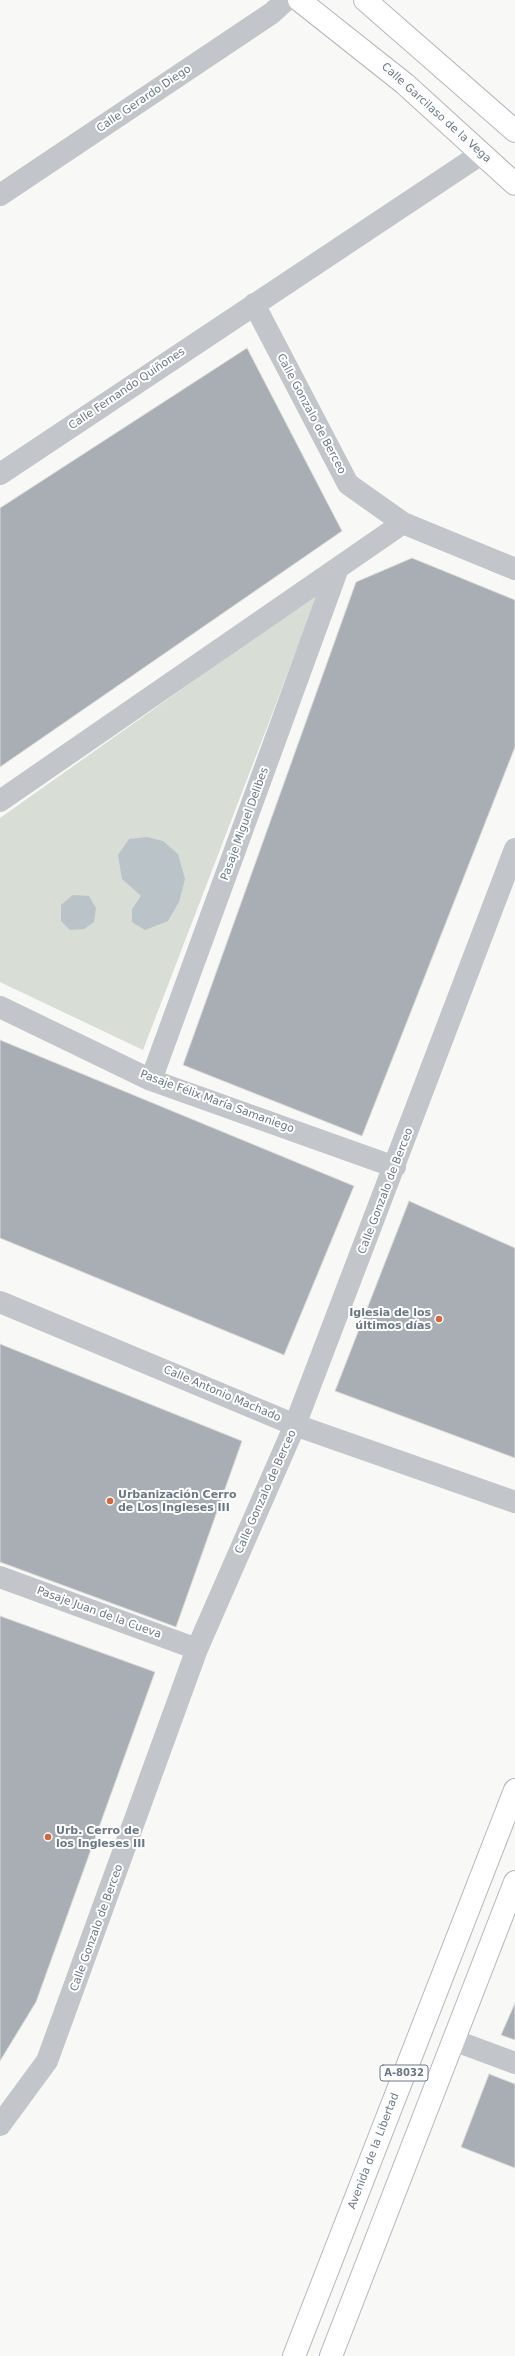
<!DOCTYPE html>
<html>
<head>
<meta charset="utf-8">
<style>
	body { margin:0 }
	canvas { display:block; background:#f8f8f6 }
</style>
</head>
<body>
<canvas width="515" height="2356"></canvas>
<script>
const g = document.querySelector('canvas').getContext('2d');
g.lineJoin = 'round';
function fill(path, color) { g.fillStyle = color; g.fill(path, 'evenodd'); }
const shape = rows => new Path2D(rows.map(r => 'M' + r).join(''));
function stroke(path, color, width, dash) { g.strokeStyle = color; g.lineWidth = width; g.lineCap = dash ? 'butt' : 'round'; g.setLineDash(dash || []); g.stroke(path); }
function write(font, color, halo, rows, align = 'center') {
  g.font = font + ' "DejaVu Sans",sans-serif'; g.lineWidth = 4; g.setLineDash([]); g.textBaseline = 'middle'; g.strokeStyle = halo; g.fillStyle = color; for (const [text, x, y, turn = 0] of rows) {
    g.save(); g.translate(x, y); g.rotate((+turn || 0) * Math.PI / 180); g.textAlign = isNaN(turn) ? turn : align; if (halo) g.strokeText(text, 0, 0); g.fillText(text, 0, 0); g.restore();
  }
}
fill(shape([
	[319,592,143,1050,0,982,0,818]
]), '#d8ddd6');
fill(shape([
	[147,837,163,841,178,854,185,879,179,902,168,921,145,930,132,922,132,909,141,896,122,879,118,855,129,839],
	[73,895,89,896,96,908,94,922,84,929,70,930,61,921,61,905]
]), '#bac3c8');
const building = shape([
	[247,348,342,531,0,767,0,508,247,348],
	[412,558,515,600,515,747,362,1136,183,1065,356,582,412,558],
	[0,1040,354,1186,284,1355,0,1238,0,1040],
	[409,1201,515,1248,515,1458,335,1391,409,1201],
	[0,1344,242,1441,176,1627,0,1562,0,1344],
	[0,1616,155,1672,36,2002,0,2061,0,1616],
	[515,2003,515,2040,501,2035,515,2003],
	[489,2074,515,2084,515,2168,461,2147,489,2074]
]);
fill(building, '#a8aeb4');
stroke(building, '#dadad8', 1);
const primary = shape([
	[299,0,405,84,515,184],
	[365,0,515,131],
	[294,2356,515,1790],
	[331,2356,515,1882]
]);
stroke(primary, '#b4b7bb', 24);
stroke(shape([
	[0,195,272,13,286,0],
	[254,304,348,484,403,523,515,569],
	[0,474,481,154],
	[0,801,403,523],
	[0,1007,151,1080,395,1167],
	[151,1080,338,568],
	[0,1302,295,1425,515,1502],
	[0,1577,197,1649],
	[453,2040,515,2063],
	[0,2125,47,2061,197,1649,295,1425,515,849]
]), '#c2c5c9', 22);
stroke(primary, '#fff', 22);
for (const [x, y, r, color] of [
	[439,1319,4,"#d2663c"],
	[110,1501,4,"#d2663c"],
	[48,1837,4,"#d2663c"]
]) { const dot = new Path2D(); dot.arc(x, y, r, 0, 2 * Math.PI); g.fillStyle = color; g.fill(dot); stroke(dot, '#fff', 1.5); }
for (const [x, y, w] of [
	[404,2073,48]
]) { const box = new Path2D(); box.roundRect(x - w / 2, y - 8, w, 16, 3); g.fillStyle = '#fff'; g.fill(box); stroke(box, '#6a7784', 1); }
write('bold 10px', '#6a7784', null, [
	["A-8032",404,2073]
]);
write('11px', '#6a7784', '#fff', [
	["Calle Gerardo Diego",144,99,-34],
	["Calle Garcilaso de la Vega",436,113,42],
	["Calle Fernando Quiñones",127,389,-34],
	["Calle Gonzalo de Berceo",311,414,62],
	["Pasaje Miguel Delibes",245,824,-70],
	["Pasaje Félix María Samaniego",217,1102,20],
	["Calle Gonzalo de Berceo",386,1191,-69],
	["Calle Antonio Machado",222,1394,23],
	["Calle Gonzalo de Berceo",266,1492,-66],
	["Pasaje Juan de la Cueva",99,1613,20],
	["Calle Gonzalo de Berceo",97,1928,-70],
	["Avenida de la Libertad",374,2151,-69]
]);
write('bold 11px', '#6a7784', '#fff', [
	["Iglesia de los",431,1313,"right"],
	["últimos días",431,1326,"right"],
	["Urbanización Cerro",118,1495],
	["de Los Ingleses III",118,1508],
	["Urb. Cerro de",56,1831],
	["los Ingleses III",56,1844]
], 'left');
</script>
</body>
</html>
